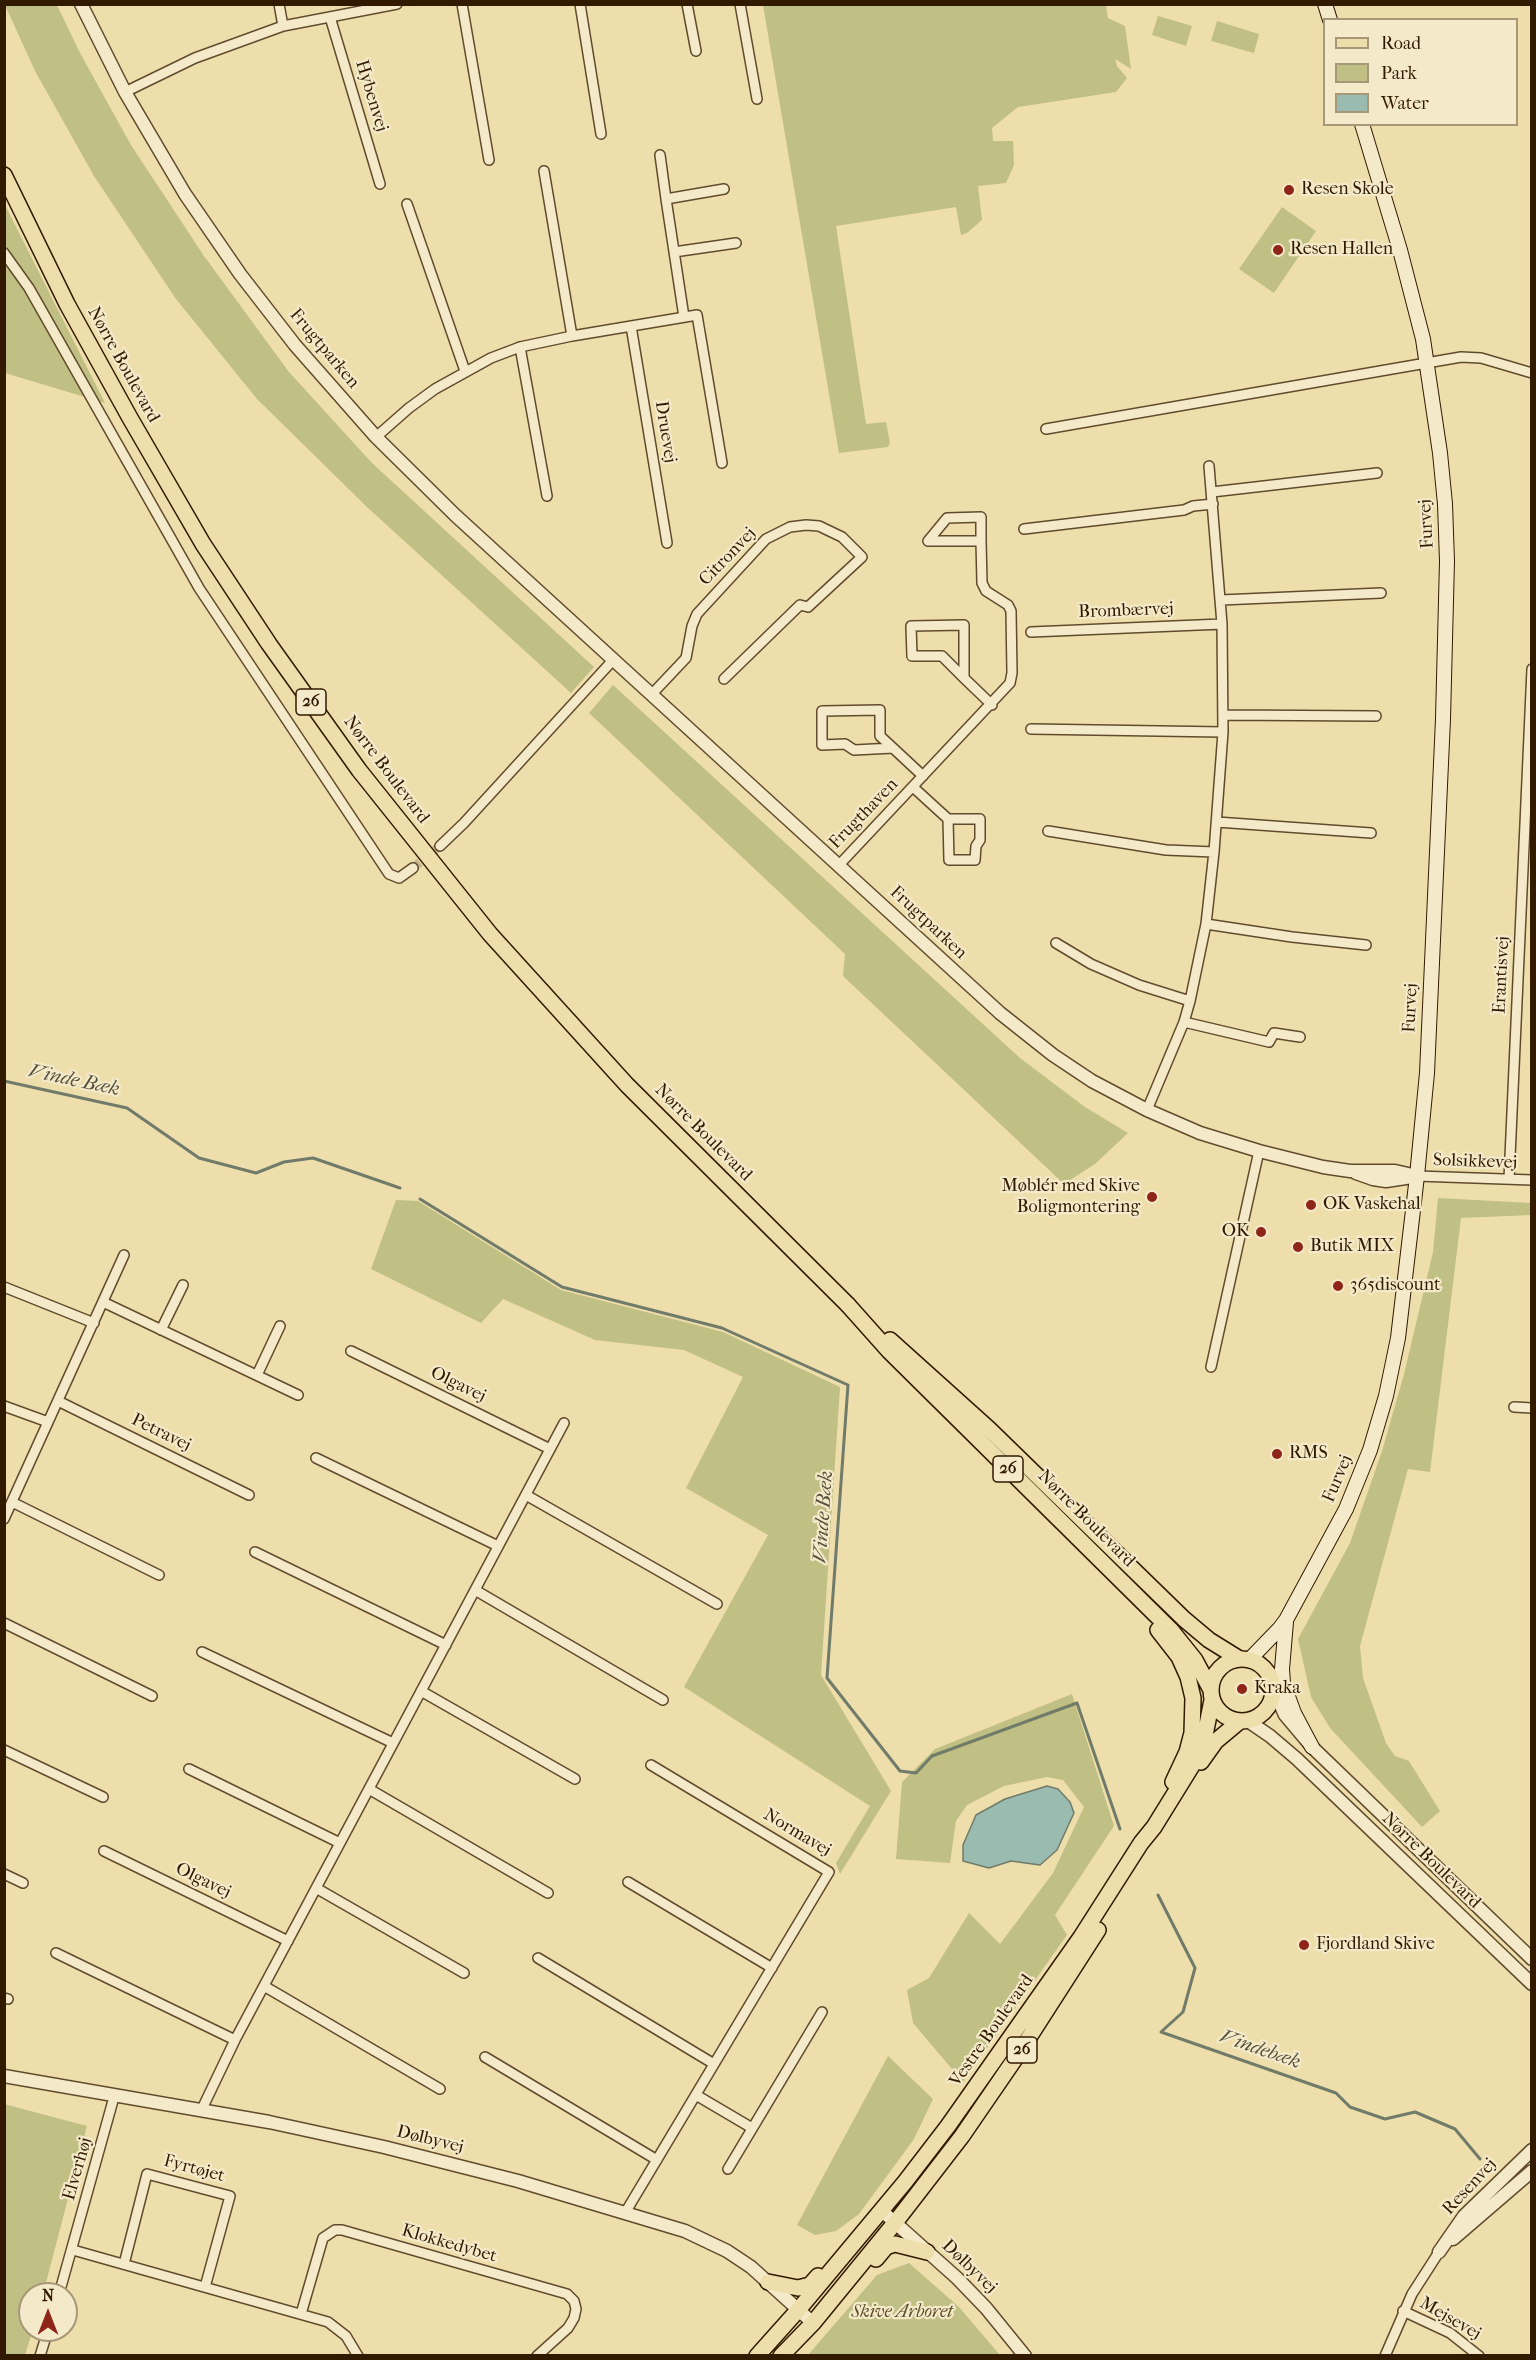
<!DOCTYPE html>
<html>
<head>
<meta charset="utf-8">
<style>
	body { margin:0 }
	#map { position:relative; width:1536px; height:2360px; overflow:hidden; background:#eedeac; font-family:"IM FELL French Canon",serif }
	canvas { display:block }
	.frame { position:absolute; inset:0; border:6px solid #321a01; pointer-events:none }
	.legend { position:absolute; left:1323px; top:18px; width:195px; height:108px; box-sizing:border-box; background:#f4eac9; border:2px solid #a69779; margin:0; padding:8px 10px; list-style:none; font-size:18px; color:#321a01 }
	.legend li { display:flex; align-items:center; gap:12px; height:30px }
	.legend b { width:30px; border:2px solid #a69779 }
	.north { position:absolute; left:18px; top:2282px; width:60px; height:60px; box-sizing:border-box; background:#f4eac9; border:2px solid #a69779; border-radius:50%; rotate:0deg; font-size:16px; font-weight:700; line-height:24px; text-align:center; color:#321a01 }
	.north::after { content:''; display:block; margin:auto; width:21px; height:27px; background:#8f2418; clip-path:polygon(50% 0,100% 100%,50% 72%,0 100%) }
</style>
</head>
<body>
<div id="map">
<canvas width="1536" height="2360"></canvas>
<div class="frame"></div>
<ul class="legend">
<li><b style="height:8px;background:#eedeac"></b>Road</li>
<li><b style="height:16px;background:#c0bf84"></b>Park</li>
<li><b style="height:16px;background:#9abbaf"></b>Water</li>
</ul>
<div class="north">N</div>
</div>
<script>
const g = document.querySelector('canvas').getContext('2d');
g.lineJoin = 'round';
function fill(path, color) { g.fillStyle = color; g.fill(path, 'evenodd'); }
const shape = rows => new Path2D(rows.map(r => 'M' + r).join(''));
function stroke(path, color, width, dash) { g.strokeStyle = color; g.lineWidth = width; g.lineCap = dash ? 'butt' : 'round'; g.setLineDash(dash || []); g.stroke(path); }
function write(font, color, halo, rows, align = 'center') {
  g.font = font + ' "IM FELL French Canon",serif'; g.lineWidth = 4.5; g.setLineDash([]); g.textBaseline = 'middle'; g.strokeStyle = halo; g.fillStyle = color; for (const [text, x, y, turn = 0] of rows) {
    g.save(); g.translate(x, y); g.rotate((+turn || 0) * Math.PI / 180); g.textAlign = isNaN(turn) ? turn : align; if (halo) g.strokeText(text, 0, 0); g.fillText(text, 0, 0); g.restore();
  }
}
fill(shape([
	[5,5,57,5,80,53,131,145,204,256,289,372,372,463,594,667,571,693,368,508,257,399,176,299,94,176,35,71],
	[763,5,1106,5,1108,18,1125,26,1131,69,1115,59,1117,66,1127,78,1116,92,1018,107,992,128,993,141,1013,141,1014,165,1006,183,978,186,982,220,967,233,961,235,956,207,836,226,866,424,886,422,890,443,888,447,839,453],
	[1158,16,1192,26,1186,46,1152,35],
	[1217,21,1259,34,1254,53,1211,41],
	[5,205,105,403,5,373],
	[1282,207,1316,231,1274,293,1239,269],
	[613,685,1020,1058,1085,1107,1128,1133,1095,1164,1064,1184,843,976,845,954,589,713],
	[1438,1198,1531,1203,1532,1215,1461,1218,1430,1472,1408,1469,1360,1646,1363,1678,1386,1743,1395,1756,1409,1761,1440,1811,1422,1827,1330,1728,1311,1697,1298,1639,1350,1543,1382,1451,1404,1374,1433,1252],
	[396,1200,418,1201,561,1290,723,1332,840,1387,821,1675,891,1791,840,1874,836,1863,870,1806,684,1687,768,1535,686,1488,743,1377,684,1350,595,1340,503,1299,481,1323,371,1269],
	[1072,1694,1114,1826,1055,1915,1067,1935,963,2082,913,2023,907,1990,929,1978,969,1913,1000,1944,1053,1873,1084,1807,1063,1780,1047,1777,1004,1786,967,1805,956,1821,950,1863,896,1859,902,1782,935,1749],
	[888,2056,933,2099,914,2139,859,2214,836,2231,815,2235,797,2225],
	[4,2104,87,2126,43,2294,30,2294,30,2330,33,2330,25,2355,5,2355],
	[909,2263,959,2307,1000,2355,808,2355,877,2275]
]), '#c0bf84');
const water = shape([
	[1047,1786,1058,1789,1070,1802,1074,1813,1057,1850,1040,1865,1011,1861,989,1868,963,1861,963,1845,976,1815,1005,1799,1047,1786]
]);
fill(water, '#9abbaf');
stroke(water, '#707b69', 1.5);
stroke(shape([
	[4,1081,127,1108,199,1158,256,1173,284,1162,313,1158,400,1188],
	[420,1199,562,1287,722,1328,848,1385,827,1678,900,1771,916,1773,932,1756,1077,1703,1120,1829],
	[1158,1895,1195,1968,1183,2012,1161,2032,1336,2093,1350,2107,1385,2119,1415,2112,1455,2129,1480,2159]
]), '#707b69', 3);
stroke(shape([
	[413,868,440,846]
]), '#c8b78a', 9, [9, 4.5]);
const minor = shape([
	[279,4,283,26],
	[462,4,489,160],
	[580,4,601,134],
	[687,4,696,51],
	[740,4,757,99],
	[330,17,380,184],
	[125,92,195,58,283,26,397,4],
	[660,155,666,199],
	[544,171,572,336],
	[407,204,465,371],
	[674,252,736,243],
	[4,253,29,288,199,588,389,874,399,878,413,868],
	[684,317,666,199,724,189],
	[631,326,667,543],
	[520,347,547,496],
	[1046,429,1461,357,1481,358,1532,373],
	[376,437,409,408,435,389,491,358,520,347,572,336,697,315,722,463],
	[1212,492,1377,473],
	[1024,529,1184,510,1193,506,1213,504],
	[1221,600,1381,593],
	[1031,632,1222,624],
	[964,678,964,625,911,626,912,656,942,656,964,678,992,705],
	[652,694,686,658,692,626,697,614,766,539,790,527,806,525,819,526,842,537,862,557,808,607,800,605,724,679],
	[1223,715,1376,716],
	[1031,729,1223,732],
	[893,748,854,750,845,744,822,745,822,711,880,710,880,736,893,748,923,776],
	[913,787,948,819,980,819,980,840,976,846,975,860,949,860,948,819],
	[1217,822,1371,833],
	[1048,831,1166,850,1214,852],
	[440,846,464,823,614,659],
	[839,865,1010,683,1012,673,1011,611,1008,605,986,591,982,583,981,541,928,541,947,518,981,517,981,541],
	[1206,924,1292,937,1366,945],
	[1056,943,1091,964,1139,985,1190,1001],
	[1184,1022,1269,1042,1274,1033,1300,1037],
	[1147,1110,1184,1022,1190,1001,1206,924,1214,852,1223,732,1222,624,1209,466],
	[1417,1176,1532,1180],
	[1509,1179,1532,669],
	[4,1287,94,1323],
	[103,1302,298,1395],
	[161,1330,183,1285],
	[351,1351,550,1449],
	[1211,1367,1259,1151],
	[257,1375,280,1326],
	[58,1401,249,1495],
	[4,1406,48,1422],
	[1514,1407,1532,1408],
	[316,1458,498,1546],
	[526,1495,717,1604],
	[12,1502,159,1575],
	[4,1519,124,1255],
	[255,1552,446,1645],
	[475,1590,663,1700],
	[4,1623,152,1696],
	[202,1652,393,1743],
	[421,1691,575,1779],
	[4,1750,103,1797],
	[189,1769,340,1843],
	[369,1789,548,1893],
	[104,1851,288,1941],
	[4,1874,23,1883],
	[628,1882,772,1968],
	[316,1888,464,1973],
	[56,1953,235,2040],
	[538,1958,714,2064],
	[264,1986,440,2089],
	[4,1998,8,1999],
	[485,2057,657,2160],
	[696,2095,752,2128],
	[201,2111,235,2040,564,1423],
	[728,2169,822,2012],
	[625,2213,829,1872,651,1765],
	[73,2250,328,2322,346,2336,358,2356],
	[124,2264,147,2174,230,2196,205,2287],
	[59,2294,114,2097],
	[1403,2311,1450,2333,1479,2356],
	[301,2314,323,2238,335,2230,342,2230,567,2294,574,2301,576,2309,574,2318,568,2328,537,2356],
	[40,2356,48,2330],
	[1385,2356,1412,2294,1439,2252]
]);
const tertiary = shape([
	[81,4,125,92,185,194,240,274,295,345,376,437,455,515,1000,1013,1053,1055,1092,1081,1147,1110,1200,1133,1259,1151,1323,1167,1350,1171,1395,1171,1417,1176],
	[1356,1173,1373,1179,1386,1181,1412,1177],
	[1274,1690,1285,1715,1312,1747,1532,1959],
	[1248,1721,1270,1736,1297,1759,1532,1984],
	[4,2076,269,2122,384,2147,518,2181,685,2231,727,2251,751,2267,813,2323],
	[882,2211,957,2278,986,2308,1025,2356],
	[1453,2239,1532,2171],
	[1439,2252,1464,2216,1532,2150]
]);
const secondary = shape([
	[1325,4,1330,20],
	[1286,1622,1282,1669,1283,1683,1294,1713,1312,1747],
	[1250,1659,1280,1628,1286,1620,1346,1509,1370,1450,1386,1396,1398,1338,1417,1176,1427,1073,1443,719,1447,561,1445,504,1440,453,1423,339,1400,250,1362,124]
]);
const primary = shape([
	[848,1305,889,1351,1171,1630,1195,1660,1211,1690],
	[890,1340,989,1429,1184,1619,1209,1640,1238,1658],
	[1158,1630,1179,1657,1188,1677,1193,1698,1192,1733,1187,1752,1173,1782],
	'1211 1690a31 31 0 1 1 62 0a31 31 0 1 1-62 0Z',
	[1201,1762,1216,1741,1240,1721],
	[876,2259,886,2247,895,2244,927,2252],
	[768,2282,798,2288,810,2285,818,2276],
	[757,2356,799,2309,905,2182,948,2126,1081,1937,1141,1843,1154,1827,1193,1764,1205,1735,1212,1700],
	[781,2356,813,2323,894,2224,962,2136,1019,2053,1098,1930]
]);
const trunk = shape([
	[4,175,67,304,130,418,203,544,269,644,359,770,490,934,627,1085,848,1305]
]);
stroke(minor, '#614b2c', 12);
stroke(tertiary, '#614b2c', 15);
stroke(secondary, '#321a01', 16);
stroke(primary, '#321a01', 18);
stroke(trunk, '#321a01', 18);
stroke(minor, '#f4eac9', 9);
stroke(tertiary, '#f4eac9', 12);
stroke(secondary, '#f4eac9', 14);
stroke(primary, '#eedeac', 15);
stroke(trunk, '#eedeac', 15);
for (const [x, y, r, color] of [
	[1289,190,6,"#8f2418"],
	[1278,250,6,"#8f2418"],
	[1152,1197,6,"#8f2418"],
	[1311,1205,6,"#8f2418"],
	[1261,1232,6,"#8f2418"],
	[1298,1247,6,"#8f2418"],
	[1338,1286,6,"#8f2418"],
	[1277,1454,6,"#8f2418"],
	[1242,1689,6,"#8f2418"],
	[1304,1945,6,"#8f2418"]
]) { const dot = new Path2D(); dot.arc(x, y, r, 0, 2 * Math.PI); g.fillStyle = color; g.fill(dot); stroke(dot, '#f4eac9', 2); }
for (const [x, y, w] of [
	[311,702,30],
	[1008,1469,30],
	[1022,2050,30]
]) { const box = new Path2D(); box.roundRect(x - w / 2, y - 13, w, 26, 4.5); g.fillStyle = '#f4eac9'; g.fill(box); stroke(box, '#321a01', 1.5); }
write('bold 16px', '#321a01', null, [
	["26",311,702],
	["26",1008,1469],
	["26",1022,2050]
]);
write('18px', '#321a01', '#f4eac9', [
	["Hybenvej",371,96,73],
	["Frugtparken",324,349,50],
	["Nørre Boulevard",123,365,61],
	["Druevej",665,432,81],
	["Furvej",1427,524,-93],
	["Citronvej",728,557,-46],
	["Brombærvej",1126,611,-2],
	["Nørre Boulevard",386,770,53],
	["Frugthaven",864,814,-46],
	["Frugtparken",928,923,43],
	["Erantisvej",1502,975,-87],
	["Furvej",1411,1008,-87],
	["Nørre Boulevard",703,1133,45],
	["Solsikkevej",1475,1162,2],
	["Olgavej",458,1385,26],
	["Petravej",161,1433,26],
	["Furvej",1338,1479,-67],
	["Nørre Boulevard",1086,1519,45],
	["Normavej",797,1833,31],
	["Nørre Boulevard",1431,1861,44],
	["Olgavej",203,1881,26],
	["Vestre Boulevard",992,2031,-55],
	["Dølbyvej",430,2140,14],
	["Elverhøj",78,2169,-74],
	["Fyrtøjet",194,2169,15],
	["Resenvej",1470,2187,-47],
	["Klokkedybet",449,2244,16],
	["Dølbyvej",969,2267,44],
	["Mejsevej",1450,2319,30]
]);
write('18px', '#321a01', '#f4eac9', [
	["Resen Skole",1301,190],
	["Resen Hallen",1290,250],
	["Møblér med Skive",1140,1187,"right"],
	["Boligmontering",1140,1208,"right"],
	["OK Vaskehal",1323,1205],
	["OK",1249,1232,"right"],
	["Butik MIX",1310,1247],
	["365discount",1350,1286],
	["RMS",1289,1454],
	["Kraka",1254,1689],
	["Fjordland Skive",1316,1945]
], 'left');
write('italic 18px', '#5d4c28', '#f4eac9', [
	["Skive Arboret",902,2313]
]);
write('italic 20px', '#56523e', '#f4eac9', [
	["Vinde Bæk",74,1081,12],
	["Vinde Bæk",824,1517,-86],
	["Vindebæk",1260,2050,19]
]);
</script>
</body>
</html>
